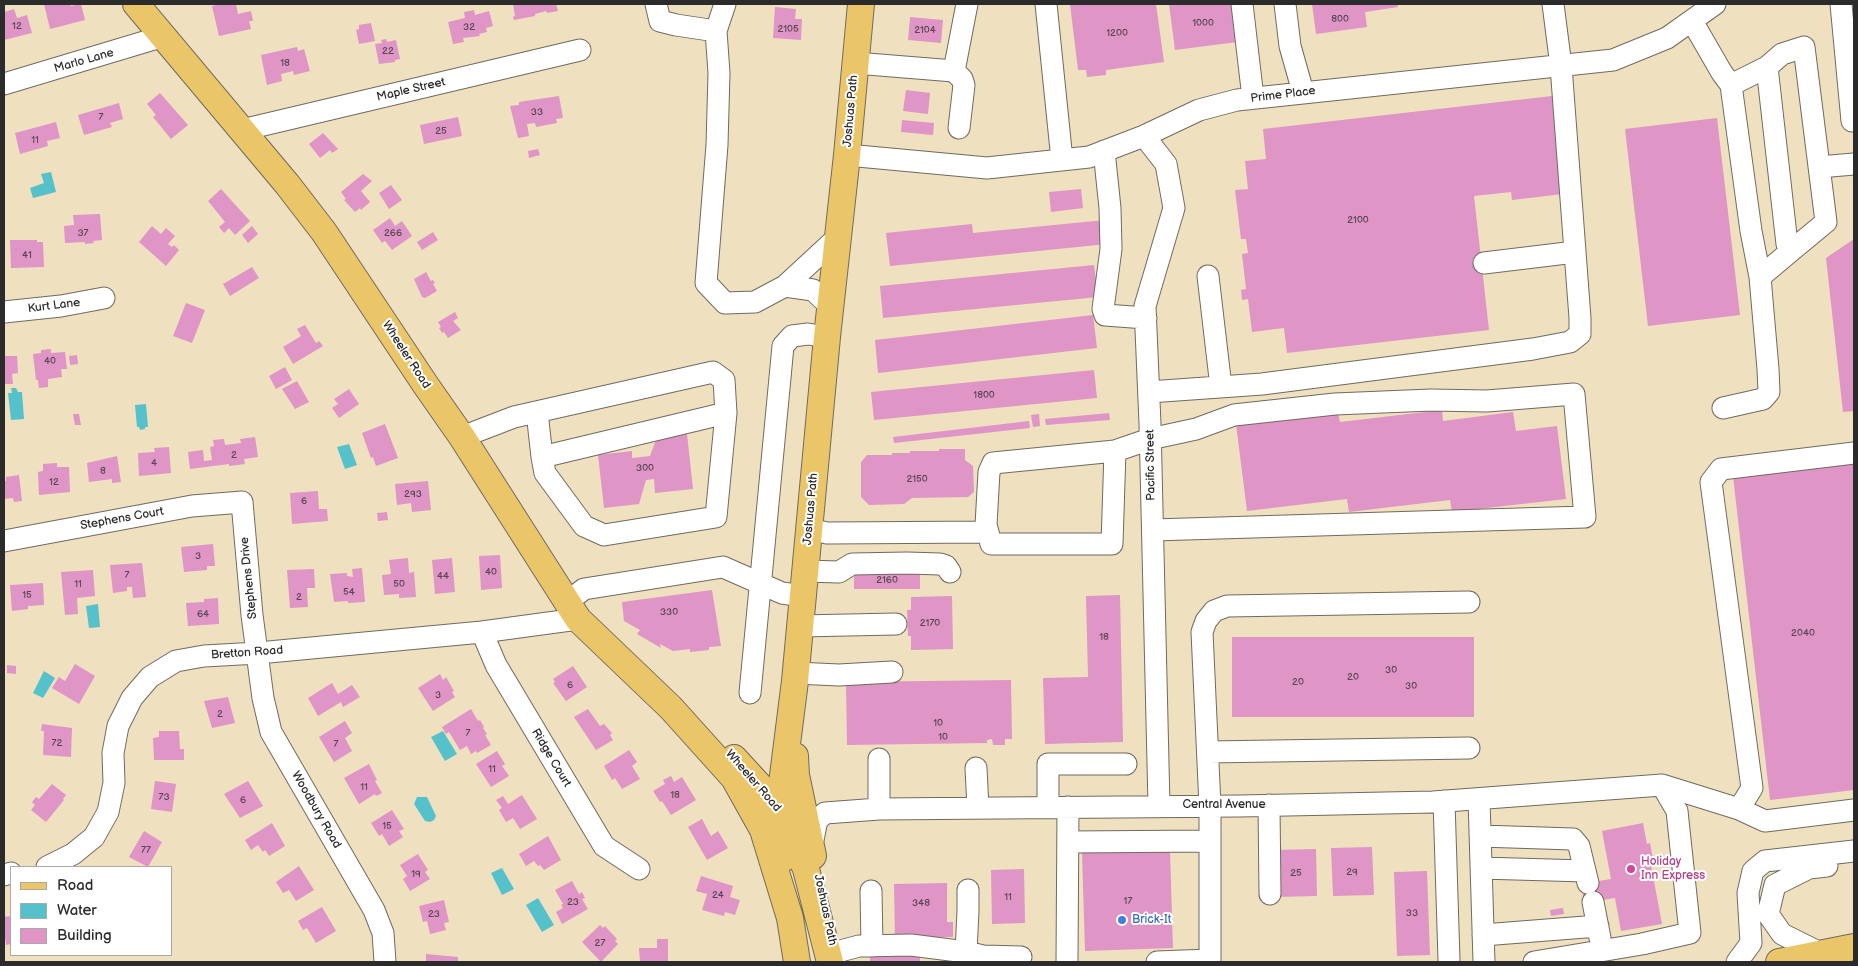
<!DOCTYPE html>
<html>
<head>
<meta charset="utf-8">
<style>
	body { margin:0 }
	#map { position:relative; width:1858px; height:966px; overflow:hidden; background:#efe0c0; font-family:"Balsamiq Sans",sans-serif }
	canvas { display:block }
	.frame { position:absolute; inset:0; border:5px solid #2b2b2b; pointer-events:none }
	.legend { position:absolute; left:10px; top:866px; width:162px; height:90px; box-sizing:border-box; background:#fff; border:1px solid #aaa; margin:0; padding:6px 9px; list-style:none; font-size:15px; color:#2b2b2b }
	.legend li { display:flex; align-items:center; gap:10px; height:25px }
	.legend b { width:25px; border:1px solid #aaa }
</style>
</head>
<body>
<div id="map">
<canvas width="1858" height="966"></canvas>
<div class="frame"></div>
<ul class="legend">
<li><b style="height:6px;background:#eac669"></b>Road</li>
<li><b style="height:14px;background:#55c2cb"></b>Water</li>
<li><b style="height:14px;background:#df95c6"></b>Building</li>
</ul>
</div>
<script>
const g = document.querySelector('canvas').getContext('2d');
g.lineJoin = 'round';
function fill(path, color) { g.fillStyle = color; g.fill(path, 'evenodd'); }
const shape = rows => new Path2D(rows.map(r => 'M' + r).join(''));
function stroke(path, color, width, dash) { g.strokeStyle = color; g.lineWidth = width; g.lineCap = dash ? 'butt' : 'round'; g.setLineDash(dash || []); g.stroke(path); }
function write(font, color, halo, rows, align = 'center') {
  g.font = font + ' "Balsamiq Sans",sans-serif'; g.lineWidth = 4; g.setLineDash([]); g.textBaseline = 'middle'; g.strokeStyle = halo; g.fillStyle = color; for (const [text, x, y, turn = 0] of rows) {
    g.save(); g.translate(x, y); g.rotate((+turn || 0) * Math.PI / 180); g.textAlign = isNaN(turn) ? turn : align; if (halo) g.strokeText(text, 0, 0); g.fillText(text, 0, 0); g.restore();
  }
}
fill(shape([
	[51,172,56,192,33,198,30,188,44,183,41,174],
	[11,388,16,388,18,392,22,392,24,419,11,420,8,393,12,393],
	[146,404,148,427,145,427,145,429,140,430,139,427,137,427,135,405],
	[349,444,357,465,345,469,337,447],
	[98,604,100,627,89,628,86,606],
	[44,671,55,678,43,698,33,693],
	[443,731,457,754,445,761,431,737],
	[417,797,427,797,436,816,434,820,430,822,425,821,414,804],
	[502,868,514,889,502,895,491,873],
	[538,898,554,925,542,932,526,905]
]), '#55c2cb');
fill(shape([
	[44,4,70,4,71,6,81,4,85,20,50,29],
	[220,4,236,4,238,14,251,11,253,21,249,21,251,29,219,36,212,6],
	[513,4,556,4,558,11,547,13,546,11,535,14,535,16,514,20,513,17,515,16],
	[1070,4,1156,4,1164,62,1106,70,1106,75,1087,77,1086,70,1078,70],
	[1169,4,1232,4,1237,42,1175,50],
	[1312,4,1397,4,1398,7,1365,12,1367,27,1316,34],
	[775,7,796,9,795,19,802,19,801,40,773,38],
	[14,9,17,18,27,15,32,33,4,40,4,12],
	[474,10,475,15,489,11,493,26,486,28,487,32,479,34,480,36,463,38,464,42,453,44,448,22,465,18,464,12],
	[910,17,943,20,941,43,908,40],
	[371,23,375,41,359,44,356,30,359,29,359,25],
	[386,39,387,42,396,40,400,59,395,60,395,62,379,64,375,44,382,43,381,40],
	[297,47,298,51,304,49,310,71,294,75,293,71,281,74,282,81,267,85,261,55],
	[906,90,930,93,928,114,903,111],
	[160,93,188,125,171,139,153,117,156,115,147,104],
	[559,96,563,118,556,119,557,123,536,127,535,123,527,124,529,136,518,138,510,106,519,105,519,102],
	[1552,96,1563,194,1512,200,1511,192,1474,196,1489,330,1287,353,1284,328,1252,332,1248,299,1242,300,1241,290,1246,289,1242,254,1248,253,1246,239,1241,239,1235,190,1248,189,1245,161,1266,159,1263,129],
	[119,103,123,119,110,123,112,127,84,135,78,115],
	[458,117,462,136,424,144,420,125],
	[1717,118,1740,315,1648,326,1625,129],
	[902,120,934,123,933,135,901,132],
	[56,122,60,138,47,141,48,146,20,154,15,133],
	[323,133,338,149,332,153,330,150,320,158,309,144],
	[538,149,540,155,529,158,528,151],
	[363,174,372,181,361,191,370,202,361,210,360,208,355,212,344,200,346,199,341,192],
	[391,185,402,200,389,209,379,193],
	[221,189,250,221,235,235,229,228,224,233,219,227,225,222,208,201],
	[1081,189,1083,208,1051,212,1049,192],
	[100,214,102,240,93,241,94,243,85,244,85,242,65,243,64,226,74,225,73,215],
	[390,218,395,226,402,221,412,236,392,250,385,241,382,243,373,230],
	[1105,220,1107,244,890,266,886,233,972,224,973,233],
	[152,226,161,234,166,228,175,236,168,244,172,247,174,245,179,250,166,266,139,242],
	[252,226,258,234,248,243,242,235],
	[433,232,438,240,422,250,417,242],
	[1854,239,1854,411,1843,412,1826,258],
	[10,240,37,240,37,242,43,242,44,267,11,268],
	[1094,265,1098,297,883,318,880,286],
	[252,267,259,278,230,296,223,284],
	[426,272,431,281,433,280,435,283,433,284,437,291,425,298,422,297,414,279],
	[186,303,205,310,192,343,173,336],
	[455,312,458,318,453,321,461,330,448,338,444,332,442,333,439,328,441,327,438,322],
	[1093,315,1097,348,878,373,875,340],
	[305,325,316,343,319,341,323,346,293,364,283,347,301,336,297,329],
	[51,349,51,353,65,352,67,369,61,369,62,377,48,379,48,387,39,388,38,380,36,380,33,354,41,353,41,350],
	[77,355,78,364,70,365,69,356],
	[4,356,17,356,18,373,12,374,13,384,4,384],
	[285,367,292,380,276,389,269,376],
	[1094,370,1097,398,874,420,871,392],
	[297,381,309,402,295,409,282,389],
	[349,389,359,404,339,418,332,408,338,404,334,399],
	[1442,410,1443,421,1513,412,1516,431,1557,426,1566,499,1452,512,1450,500,1349,512,1347,499,1247,511,1236,424,1338,412,1340,422],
	[1109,413,1110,420,1046,425,1045,419],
	[73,414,79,414,81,425,75,425],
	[1039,414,1040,426,1033,427,1031,415],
	[1029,421,1030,428,894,443,893,437],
	[385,424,398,458,376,466,373,457,371,458,362,433],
	[687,434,693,489,655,493,654,479,646,480,639,504,604,508,598,455,632,451,632,458,650,456,657,437],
	[255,437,258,457,244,459,245,464,229,466,229,464,190,469,188,452,203,450,204,461,212,460,210,447,214,446,213,440,224,439,225,445,241,443,240,439],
	[169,447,171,473,139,476,138,453,155,452,154,448],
	[939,449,965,449,965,460,973,466,974,492,968,497,912,498,904,504,869,505,861,497,861,462,867,455,892,455,892,453,910,453,910,451,939,451],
	[117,456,121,482,112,483,112,479,89,482,87,463],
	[1854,462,1854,790,1770,800,1733,476],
	[57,463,57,467,69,467,70,492,39,495,38,472,43,471,43,464],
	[19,475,22,501,14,502,13,498,4,499,4,481,6,481,6,477],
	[428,481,431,510,412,512,411,503,397,505,395,484],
	[318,491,319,509,327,509,328,521,292,524,290,493],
	[387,512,388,520,378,521,377,513],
	[213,544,215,566,207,566,207,570,184,572,181,547],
	[500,555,502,588,481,590,479,556],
	[408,558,409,573,414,572,416,597,399,598,399,594,384,595,382,575,391,574,389,560],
	[452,558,455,592,435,594,432,560],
	[142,563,146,597,133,598,132,587,127,587,127,591,113,593,110,565],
	[362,568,365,602,348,603,348,601,334,602,330,574,347,573,347,576,353,577,352,569],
	[314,569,315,588,307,588,308,607,290,608,287,570],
	[93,570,95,596,77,598,78,614,65,615,61,572],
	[854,572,920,572,920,589,854,589],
	[43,583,44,605,28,606,28,609,12,611,10,585],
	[712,590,721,646,709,647,709,650,690,652,690,649,673,651,660,644,661,648,637,634,640,630,624,621,622,602],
	[1120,595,1123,742,1045,744,1043,678,1088,677,1086,596],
	[952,596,953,649,911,650,911,636,908,636,907,610,911,610,911,597],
	[218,598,219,624,188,626,186,603,204,602,204,599],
	[1232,637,1474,637,1474,717,1232,717],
	[75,664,95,676,79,704,52,688,59,677,65,681],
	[7,665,16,666,16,674,7,673],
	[573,666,587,687,566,701,553,683,555,682,553,679],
	[440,674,443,680,446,677,454,691,452,692,455,697,433,711,418,688],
	[1011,680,1012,739,1005,739,1005,745,993,745,992,739,987,740,987,743,847,745,846,682],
	[332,683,338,694,352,685,360,697,343,707,341,702,318,716,308,698],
	[228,697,235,723,212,728,204,701],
	[471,709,478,721,480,720,484,727,483,728,487,734,485,735,491,745,477,753,476,751,471,754,467,746,460,750,449,732,446,734,442,727],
	[588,709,600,726,604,724,612,733,610,735,613,740,596,750,574,717],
	[345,721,352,733,345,738,352,751,334,762,319,737],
	[42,724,72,728,71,757,43,755,44,731,41,731],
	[159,731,179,731,180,749,184,749,184,760,154,760,153,738,159,737],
	[629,750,637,762,632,766,640,779,622,789,615,778,612,780,604,766],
	[497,751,505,764,502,766,509,776,491,787,476,764],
	[369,764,377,780,375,781,382,793,376,796,375,794,359,804,344,778],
	[671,776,674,782,682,777,696,800,671,815,662,801,660,802,653,791,665,784,663,780],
	[155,781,176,784,172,812,151,809],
	[248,781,263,806,240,818,224,794],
	[52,784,66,795,63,799,64,800,46,822,31,810,35,805,32,802,36,797,39,799],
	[522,795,537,819,520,829,513,818,506,822,499,810,502,808,496,800,503,796,508,804],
	[392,810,404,829,399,831,403,837,389,846,382,834,379,836,371,823],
	[702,819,711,836,718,831,728,848,707,860,688,827],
	[272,823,285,846,269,856,265,850,263,852,258,845,251,850,245,840],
	[1643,823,1647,844,1650,843,1653,859,1650,860,1662,924,1621,931,1615,898,1584,903,1581,884,1611,879,1602,831],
	[144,831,162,842,148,867,129,857],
	[548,836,561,860,544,870,540,865,538,866,534,861,526,866,519,854],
	[1372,847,1374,895,1333,896,1331,848],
	[1316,849,1317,896,1276,897,1274,850],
	[1170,851,1173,948,1085,951,1082,853],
	[418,854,428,870,425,872,430,879,410,891,403,879,407,876,400,865],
	[299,866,314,890,296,901,289,890,283,893,276,882],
	[1024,869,1025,923,992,924,991,870],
	[1427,871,1430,955,1397,956,1394,872],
	[701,876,733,886,730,897,740,900,735,915,725,912,724,916,702,910,707,894,696,891],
	[572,881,579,894,582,892,585,898,582,899,588,909,562,924,556,912,563,908,561,905,563,904,555,890],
	[947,883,947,922,953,922,953,937,895,938,894,884],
	[444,900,449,922,444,923,446,930,430,934,427,921,423,922,419,906],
	[322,907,336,931,316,943,307,928,303,930,298,921],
	[1563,908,1564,914,1551,916,1550,910],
	[11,916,11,944,6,945,5,937,4,937,4,917],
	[600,925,603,928,605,926,617,939,615,941,618,944,601,962,582,942],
	[657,939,668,939,668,962,640,962,639,948,657,948],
	[920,953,920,962,870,962,870,955],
	[426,954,458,957,458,962,426,962]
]), '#df95c6');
const minor = shape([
	[656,4,660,21,676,25,716,31],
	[725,4,716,31,719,73,717,145,706,283,725,303,755,302,785,286,838,237],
	[1046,4,1062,160],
	[1242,4,1253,98],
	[1285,4,1290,46,1303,92],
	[1841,4,1852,121,1854,121],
	[1692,21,1722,73,1731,85,1751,231,1760,277,1768,369,1769,392,1763,399,1723,408],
	[855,63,954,71,962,79,964,85,959,128],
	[954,71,967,4],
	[4,84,164,36],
	[1731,85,1767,67,1787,244,1791,251,1826,222,1804,47,1782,54,1767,67],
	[242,130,580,50],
	[1144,136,1166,164,1174,208,1145,306,1150,424,1159,805],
	[1104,151,1110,208,1111,249,1103,309,1105,315,1146,318],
	[847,155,987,168,1089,157,1144,136,1199,110,1237,100,1613,60,1667,38,1715,4],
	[1819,167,1854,164],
	[1484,263,1575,252],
	[1208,276,1221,387],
	[1760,277,1791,251],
	[785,286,813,290,831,307],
	[4,312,61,306,104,298],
	[1149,392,1262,384,1533,349,1570,342,1580,334,1580,318,1561,66,1553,4],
	[462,437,514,417,713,372,724,380,726,413,716,517,604,535,584,526,545,473,542,457,537,412],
	[1854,453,1721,469,1711,482,1752,788,1739,809,1765,821,1854,810],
	[542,457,726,413],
	[809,529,827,533,988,532,991,544,1112,544,1115,451,1150,439,1196,429,1234,415,1335,404,1431,400,1487,401,1574,394,1585,517,1153,530],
	[988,532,986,525,989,472,993,463,1115,451],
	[4,541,192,506,242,502,252,615,263,698,271,732,374,910,383,933,385,962],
	[805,571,839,572,852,564,907,563,940,564,946,566,950,572],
	[567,602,584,589,723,567,782,593,803,596],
	[800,626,896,624],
	[482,632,496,665,604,846,639,869],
	[795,673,839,675,892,672],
	[750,693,783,346,792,336,808,334,827,337],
	[1208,752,1469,748],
	[976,768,978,808],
	[1479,799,1484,962],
	[1444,801,1449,960],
	[1269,805,1270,894],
	[1048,807,1048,764,1126,764],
	[879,809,879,759],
	[1480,836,1573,839,1579,846,1588,883],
	[1068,842,1210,841],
	[812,845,817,820,825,813,879,809,1240,806,1433,802,1662,785,1739,809],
	[47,867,73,854,94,837,108,812,114,783,113,753,118,726,132,698,150,677,176,661,204,656,258,653,482,632,578,619],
	[1481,868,1585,871],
	[4,875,11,873],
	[871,891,872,946],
	[1593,902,1600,938],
	[1483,935,1598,926],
	[966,952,968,911,968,890],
	[833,953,859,946,911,945,966,952,983,956,1021,957],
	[1822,954,1782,934,1768,914,1775,885,1809,868,1827,866],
	[1067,962,1068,807],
	[1157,962,1210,960,1210,806,1202,632,1206,621,1214,611,1227,606,1469,602],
	[1534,962,1642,944,1690,933,1677,811,1662,785],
	[1737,962,1751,943,1748,893,1753,871,1765,861,1854,851]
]);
const major = shape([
	[136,4,287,184,324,232,425,384,462,437,578,619,671,708,734,778,763,830,790,918,797,962],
	[795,756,796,775,813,856],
	[734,758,779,807,806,869,830,962],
	[784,858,779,807,795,681,827,337,847,155,861,4],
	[1779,962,1854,947]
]);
stroke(minor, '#706a5f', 23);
stroke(major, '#706a5f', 28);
stroke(minor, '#fff', 21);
stroke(major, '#eac669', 26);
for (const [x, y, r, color] of [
	[1631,869,5,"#d1479c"],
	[1122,920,5,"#3f7fe0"]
]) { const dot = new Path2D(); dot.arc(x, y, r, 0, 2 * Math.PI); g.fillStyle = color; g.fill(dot); stroke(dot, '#fff', 2); }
write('10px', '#584652', null, [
	["800",1340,19],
	["1000",1203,23],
	["12",17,26],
	["32",469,27],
	["2105",788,29],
	["2104",925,30],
	["1200",1117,33],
	["22",388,51],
	["18",285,63],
	["33",537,112],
	["7",101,117],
	["25",441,131],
	["11",35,140],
	["2100",1358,220],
	["37",83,233],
	["266",393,233],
	["41",27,255],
	["40",50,361],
	["1800",984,395],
	["2",234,455],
	["4",154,463],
	["300",645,468],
	["8",103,471],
	["2150",917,479],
	["12",54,482],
	["293",413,494],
	["6",304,501],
	["3",198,556],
	["40",491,572],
	["7",127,575],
	["44",443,576],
	["2160",887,580],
	["11",78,584],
	["50",399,584],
	["54",349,592],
	["15",27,595],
	["2",299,597],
	["330",669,612],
	["64",203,614],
	["2170",930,623],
	["2040",1803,633],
	["18",1104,637],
	["30",1391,670],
	["20",1353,677],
	["20",1298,682],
	["6",570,685],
	["30",1411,686],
	["3",438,695],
	["2",220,714],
	["10",938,723],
	["7",468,733],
	["10",943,737],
	["72",57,743],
	["7",336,744],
	["11",492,769],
	["11",364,787],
	["18",675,795],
	["73",164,797],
	["6",243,800],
	["15",387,826],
	["77",146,850],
	["29",1352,872],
	["25",1296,873],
	["19",416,874],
	["24",718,895],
	["11",1008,897],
	["17",1128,901],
	["23",573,902],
	["348",921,903],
	["33",1412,913],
	["23",434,914],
	["27",600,943]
]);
write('12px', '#2b2b2b', '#fff', [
	["Marlo Lane",84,61,-16],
	["Maple Street",411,90,-13],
	["Prime Place",1283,95,-7],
	["Joshuas Path",851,111,-85],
	["Kurt Lane",54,306,-7],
	["Wheeler Road",406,355,57],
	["Pacific Street",1151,465,-91],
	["Joshuas Path",811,509,-85],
	["Stephens Court",122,519,-10],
	["Stephens Drive",249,578,-96],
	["Bretton Road",247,653,-4],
	["Ridge Court",551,758,59],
	["Wheeler Road",753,781,49],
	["Central Avenue",1224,805],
	["Woodbury Road",316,810,60],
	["Joshuas Path",825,910,78]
]);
write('12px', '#b23c85', '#fff', [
	["Holiday",1641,862],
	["Inn Express",1641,876]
], 'left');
write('12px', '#366cbe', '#fff', [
	["Brick-It",1132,920]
], 'left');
</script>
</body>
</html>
